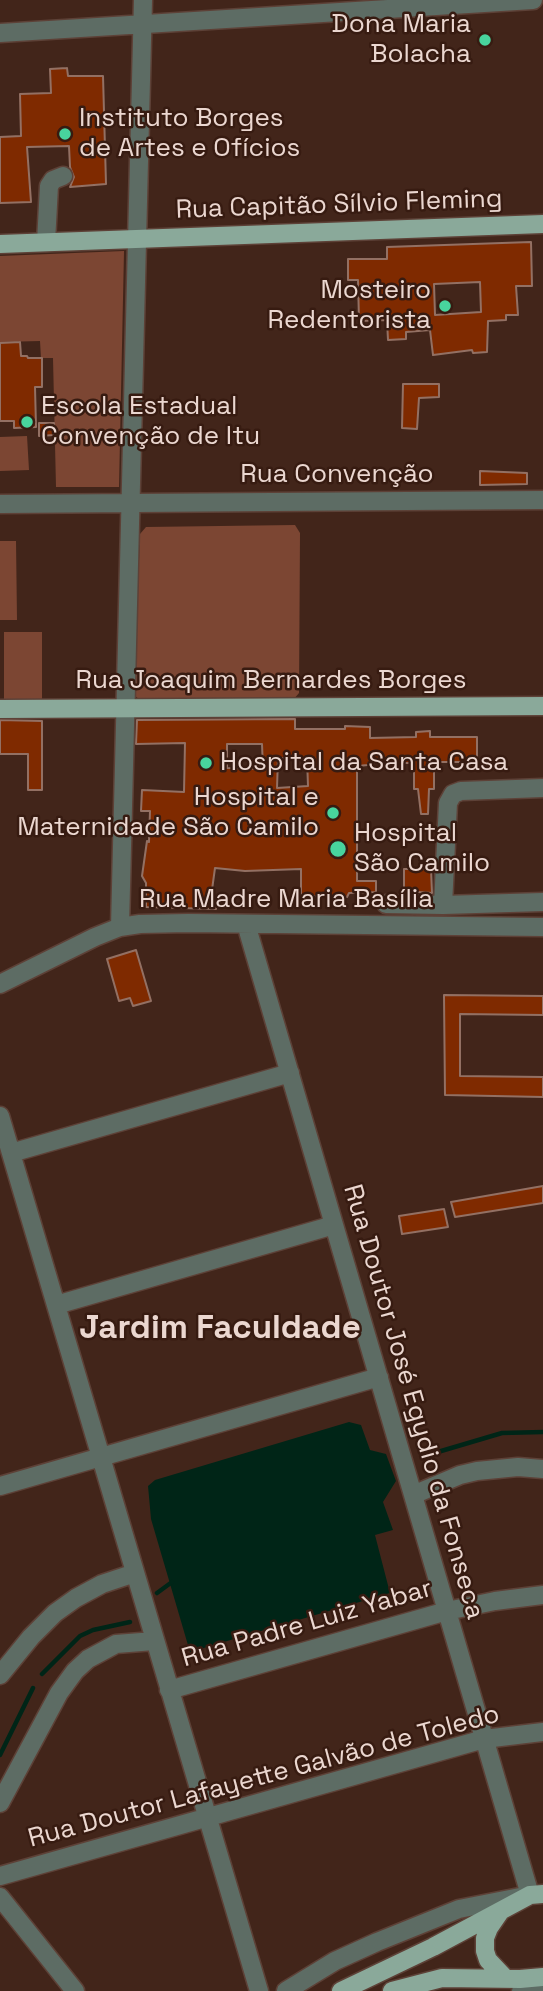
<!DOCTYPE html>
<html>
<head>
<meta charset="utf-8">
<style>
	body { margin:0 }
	canvas { display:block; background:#42251a }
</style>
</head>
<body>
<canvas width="543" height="1991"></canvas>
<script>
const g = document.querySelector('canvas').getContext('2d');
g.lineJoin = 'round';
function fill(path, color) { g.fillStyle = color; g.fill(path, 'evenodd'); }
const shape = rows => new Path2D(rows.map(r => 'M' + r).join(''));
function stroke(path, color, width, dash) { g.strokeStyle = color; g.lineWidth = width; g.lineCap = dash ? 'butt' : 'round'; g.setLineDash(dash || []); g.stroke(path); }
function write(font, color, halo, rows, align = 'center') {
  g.font = font + ' "Space Grotesk",sans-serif'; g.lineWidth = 5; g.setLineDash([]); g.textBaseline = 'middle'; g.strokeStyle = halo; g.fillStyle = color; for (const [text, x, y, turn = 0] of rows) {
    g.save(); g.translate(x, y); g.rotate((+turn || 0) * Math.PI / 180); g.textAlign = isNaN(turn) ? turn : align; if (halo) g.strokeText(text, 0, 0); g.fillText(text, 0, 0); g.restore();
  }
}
fill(shape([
	[124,251,119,487,56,487,53,358,41,358,40,341,0,342,0,256],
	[27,436,29,470,0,471,0,437],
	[295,525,300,533,299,693,293,700,140,700,134,695,140,534,146,527],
	[0,541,16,541,17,620,0,620],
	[4,632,42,632,42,702,4,702]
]), '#7c4633');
fill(shape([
	[349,1422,361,1425,370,1450,386,1454,396,1481,383,1502,393,1530,375,1535,390,1593,190,1652,151,1519,148,1486,155,1480]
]), '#002517');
stroke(shape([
	[431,1454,502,1433,543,1432],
	[157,1593,172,1582],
	[42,1674,80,1636,93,1630,130,1622],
	[0,1755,33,1688]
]), '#002517', 4.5);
const building = shape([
	[67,68,68,76,103,76,106,184,70,187,74,177,70,167,69,146,27,147,31,202,0,203,0,137,21,136,20,94,51,93,50,69,67,68],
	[531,242,532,286,516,286,518,315,506,315,506,320,488,321,487,352,473,353,472,350,433,355,430,330,406,332,406,339,388,340,387,320,359,321,358,280,348,280,348,259,387,259,387,247,531,242],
	[480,282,481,312,435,315,434,284,480,282],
	[20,342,21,356,27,356,28,358,42,358,42,387,35,387,36,427,14,428,14,421,0,421,0,343,20,342],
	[403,384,439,384,439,397,419,398,417,429,402,428,403,384],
	[39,423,54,423,54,435,39,436,39,423],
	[480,471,527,473,527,484,480,485,480,471],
	[295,719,295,729,345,729,345,726,370,727,370,738,416,737,416,732,430,731,430,737,477,737,477,762,434,762,434,789,429,789,428,814,421,814,418,789,414,789,414,763,368,763,368,765,357,766,357,881,376,881,376,892,349,893,347,897,301,896,301,869,245,871,215,868,211,897,216,897,216,909,146,907,146,883,142,876,147,841,149,842,150,811,141,811,142,790,184,792,185,743,136,744,137,720,295,719],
	[227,744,262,744,263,769,227,768,227,744],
	[278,758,307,758,308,786,277,788,278,758],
	[0,720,42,721,42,790,28,790,28,754,0,754,0,720],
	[404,869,431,869,432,893,404,891,404,869],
	[136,950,151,1001,133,1006,130,998,119,1001,107,959,136,950],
	[444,995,543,996,543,1015,460,1014,460,1076,543,1077,543,1097,445,1095,444,995],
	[543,1186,543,1203,455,1217,451,1202,543,1186],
	[444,1209,448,1227,402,1234,399,1216,444,1209]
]);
fill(building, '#7f2a00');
stroke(building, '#937063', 2);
const minor = shape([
	[0,33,533,0],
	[46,242,49,186,53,180,63,176],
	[0,504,543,500],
	[386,904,443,905,543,902],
	[443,905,448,803,453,794,461,791,543,788],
	[246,924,530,1895,459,1909,377,1942,335,1961,286,1991],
	[120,927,143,0],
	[0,984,95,937,120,927,140,924,188,923,543,927],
	[0,1116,259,1991],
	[11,1153,290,1073],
	[56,1305,334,1225],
	[0,1486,379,1377],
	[413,1495,460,1475,477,1471,518,1467,543,1469],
	[0,1675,31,1637,55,1613,76,1598,102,1584,135,1573],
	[169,1690,447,1611,495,1601,543,1595],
	[0,1803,59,1693,75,1671,88,1659,116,1644,154,1641],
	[0,1876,484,1739,543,1732],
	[0,1897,75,1991],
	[521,1991,543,1987]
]);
const major = shape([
	[0,244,543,224],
	[0,709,543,706],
	[500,1912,489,1928,485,1938,485,1951,488,1960,505,1978],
	[341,1991,433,1947,530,1895,543,1894],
	[392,1991,442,1978,520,1979,543,1977]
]);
stroke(minor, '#5d4137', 21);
stroke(major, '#5d4137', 21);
stroke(minor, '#5d6c64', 18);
stroke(major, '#8aa99a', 18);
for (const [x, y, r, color] of [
	[485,40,7,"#48d49d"],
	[65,134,7,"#48d49d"],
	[445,306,7,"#48d49d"],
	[27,422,7,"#48d49d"],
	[206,763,7,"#48d49d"],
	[333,813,7,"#48d49d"],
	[338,849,9,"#48d49d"]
]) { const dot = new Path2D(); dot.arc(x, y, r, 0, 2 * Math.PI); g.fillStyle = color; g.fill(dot); stroke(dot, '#371b11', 2.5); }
write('26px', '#ebd7d0', '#371b11', [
	["Dona Maria",471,25,"right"],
	["Bolacha",471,55,"right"],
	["Instituto Borges",79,119],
	["de Artes e Ofícios",79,149],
	["Mosteiro",431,291,"right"],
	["Redentorista",431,321,"right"],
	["Escola Estadual",41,407],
	["Convenção de Itu",41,437],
	["Hospital da Santa Casa",220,763],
	["Hospital e",319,798,"right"],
	["Maternidade São Camilo",319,828,"right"],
	["Hospital",354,834],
	["São Camilo",354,864]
], 'left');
write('26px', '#ebd7d0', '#371b11', [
	["Rua Capitão Sílvio Fleming",339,205,-2],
	["Rua Convenção",337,475],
	["Rua Joaquim Bernardes Borges",271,681],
	["Rua Madre Maria Basília",286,900],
	["Rua Doutor José Egydio da Fonseca",413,1402,74],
	["Rua Padre Luiz Yabar",307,1624,-16],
	["Rua Doutor Lafayette Galvão de Toledo",264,1777,-15]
]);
write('bold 33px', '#ebd7d0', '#371b11', [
	["Jardim Faculdade",220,1329]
]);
</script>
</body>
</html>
